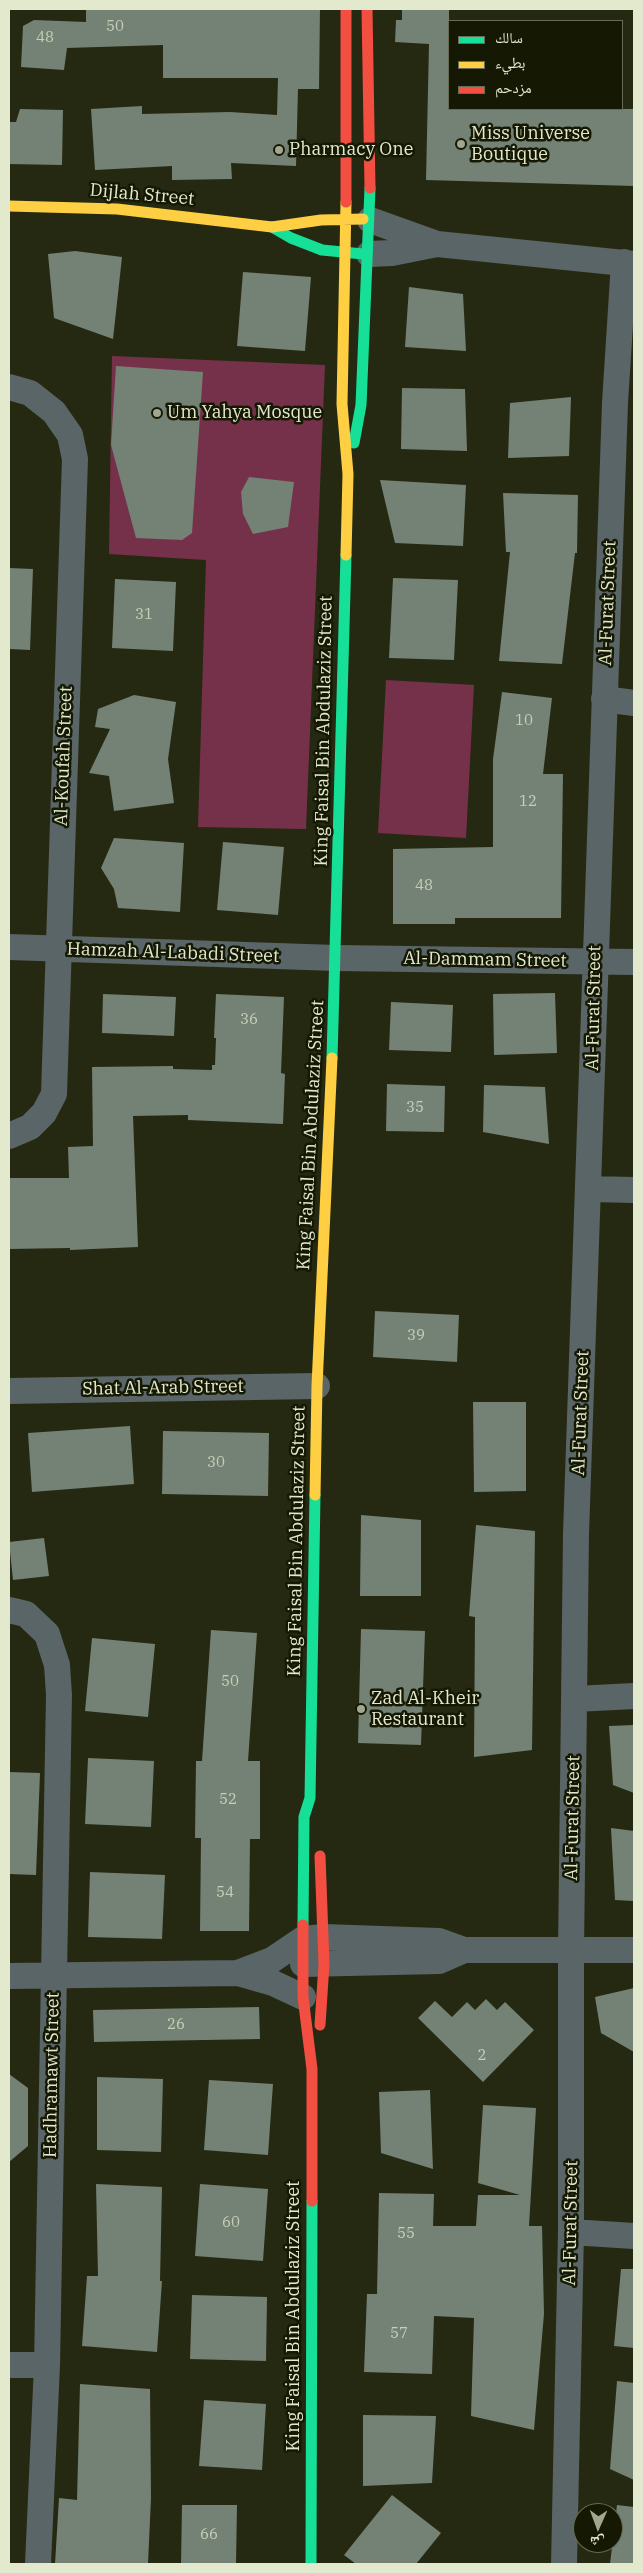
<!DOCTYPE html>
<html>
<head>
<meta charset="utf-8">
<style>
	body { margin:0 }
	#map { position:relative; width:643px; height:2573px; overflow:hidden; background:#262912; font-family:"IBM Plex Serif","Noto Naskh Arabic",serif }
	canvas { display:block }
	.frame { position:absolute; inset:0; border:10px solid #e3e9cd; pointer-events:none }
	.legend { position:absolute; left:448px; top:20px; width:175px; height:90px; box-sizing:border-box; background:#151904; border:1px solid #676c54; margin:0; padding:6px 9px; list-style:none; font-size:15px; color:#e3e9cd }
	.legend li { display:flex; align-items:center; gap:10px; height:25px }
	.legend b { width:25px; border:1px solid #676c54 }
	.north { position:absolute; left:573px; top:2503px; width:50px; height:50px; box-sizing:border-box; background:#151904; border:1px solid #676c54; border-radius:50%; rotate:182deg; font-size:14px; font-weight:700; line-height:20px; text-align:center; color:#e3e9cd }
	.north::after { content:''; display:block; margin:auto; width:18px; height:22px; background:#a1a68c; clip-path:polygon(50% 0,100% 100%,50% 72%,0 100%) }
</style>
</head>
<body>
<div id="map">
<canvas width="643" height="2573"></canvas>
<div class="frame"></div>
<ul class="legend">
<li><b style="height:6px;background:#16e098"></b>سالك</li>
<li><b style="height:6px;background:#ffcf43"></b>بطيء</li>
<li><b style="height:6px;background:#f24e42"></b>مزدحم</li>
</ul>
<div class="north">ش</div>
</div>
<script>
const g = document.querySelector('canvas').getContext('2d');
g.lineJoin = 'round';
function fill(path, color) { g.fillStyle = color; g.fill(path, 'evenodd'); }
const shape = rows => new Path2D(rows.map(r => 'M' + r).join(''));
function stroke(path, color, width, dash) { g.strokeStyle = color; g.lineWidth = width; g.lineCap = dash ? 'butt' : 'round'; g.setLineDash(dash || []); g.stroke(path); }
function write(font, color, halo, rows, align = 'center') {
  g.font = font + ' "IBM Plex Serif",serif'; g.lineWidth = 5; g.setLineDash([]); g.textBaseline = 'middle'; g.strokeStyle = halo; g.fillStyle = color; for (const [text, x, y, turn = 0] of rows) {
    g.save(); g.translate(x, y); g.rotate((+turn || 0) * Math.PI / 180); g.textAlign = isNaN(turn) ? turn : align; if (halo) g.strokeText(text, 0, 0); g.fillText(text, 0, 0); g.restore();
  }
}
fill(shape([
	[112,356,325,365,306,829,198,827,206,560,109,554],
	[386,680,474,685,466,838,378,833]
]), '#76314a');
fill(shape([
	[86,9,320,9,319,89,298,89,296,166,231,163,232,179,172,180,172,166,95,170,91,109,142,106,142,114,230,112,277,115,278,78,163,78,163,45,67,48,64,70,21,67,23,26,34,20,86,22],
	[402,9,449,9,449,109,634,109,634,186,426,180,429,44,395,42,396,20,402,20],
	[20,109,63,110,62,165,9,164,9,122,16,122],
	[75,251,122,257,113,339,54,318,48,254],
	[243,272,311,277,305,351,237,346],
	[409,287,463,294,466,351,405,347],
	[116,366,203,372,192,533,182,540,136,538,111,445],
	[402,388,465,389,467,451,401,449],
	[571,397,569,456,508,458,510,403],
	[249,477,294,482,288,527,253,534,243,514,241,492],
	[380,480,466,485,463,546,395,543],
	[503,493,578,495,577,553,575,553,562,664,499,661,510,552,506,552],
	[9,568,33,569,30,650,9,649],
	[393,578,458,580,454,660,389,658],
	[115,579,176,582,173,651,112,648],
	[502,692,552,698,543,774,563,774,561,918,455,918,455,924,393,924,393,849,493,847,493,759],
	[134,695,176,702,168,759,174,803,114,811,109,776,89,773,110,729,95,727,98,709],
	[114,838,184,843,180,912,118,908,114,889,101,868],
	[223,842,284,847,278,915,217,910],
	[555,993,557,1053,494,1055,493,994],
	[103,994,176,997,174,1036,102,1033],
	[216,994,284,997,281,1073,285,1074,283,1124,188,1120,188,1115,133,1116,138,1247,70,1250,70,1248,9,1249,9,1178,69,1178,68,1147,93,1146,92,1067,173,1066,173,1069,212,1070,212,1065,215,1065,216,1038,214,1038],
	[391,1002,453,1005,451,1052,389,1050],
	[387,1084,445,1086,444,1132,386,1131],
	[484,1085,545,1087,549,1144,483,1132],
	[375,1311,459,1315,457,1362,373,1357],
	[473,1402,526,1402,526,1491,474,1492],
	[130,1426,134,1484,32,1492,28,1433],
	[163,1431,269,1433,268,1496,162,1494],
	[361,1515,421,1520,421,1596,360,1596],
	[476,1525,535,1531,532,1750,474,1757,475,1617,469,1616],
	[44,1538,49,1576,13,1580,9,1542],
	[361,1629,425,1631,421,1745,358,1743],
	[211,1630,257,1633,248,1761,260,1761,260,1839,250,1839,249,1931,200,1931,201,1838,195,1838,196,1761,202,1761],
	[92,1638,155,1644,148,1717,85,1711],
	[634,1725,634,1793,613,1785,609,1726],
	[88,1758,154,1761,151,1827,85,1824],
	[9,1772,40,1773,36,1875,9,1874],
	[611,1828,634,1831,634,1901,615,1900],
	[90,1872,165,1875,162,1939,88,1937],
	[634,1988,634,2052,601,2033,595,1997],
	[486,1999,497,2010,505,2002,534,2030,483,2082,418,2018,435,2001,452,2017,467,2002,475,2010],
	[259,2007,260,2039,94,2042,93,2010],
	[9,2074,28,2088,28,2146,9,2162],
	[97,2077,163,2079,161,2152,97,2150],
	[209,2080,273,2084,268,2155,204,2150],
	[430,2090,433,2169,381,2153,379,2092],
	[483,2105,536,2108,529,2226,542,2226,544,2314,534,2430,471,2416,474,2318,434,2316,432,2374,364,2372,367,2294,377,2294,379,2193,434,2194,433,2226,476,2226,478,2195,520,2195,478,2183],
	[96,2184,162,2187,160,2281,162,2281,157,2352,82,2346,87,2276,98,2276],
	[200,2184,268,2189,263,2261,195,2256],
	[621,2269,634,2269,634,2348,614,2346],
	[192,2295,267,2297,266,2361,190,2359],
	[617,2381,634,2383,634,2480,610,2469],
	[80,2384,150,2389,151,2498,148,2564,55,2564,59,2498,77,2500],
	[204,2400,266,2404,262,2470,199,2466],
	[363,2415,436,2416,432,2483,363,2486],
	[392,2495,441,2533,416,2564,356,2564,344,2555],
	[182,2505,237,2505,236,2564,181,2564],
	[617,2505,634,2507,634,2564,610,2564]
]), '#738274');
stroke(shape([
	[370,220,437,244,634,264],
	[369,254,392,253,437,244],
	[9,387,30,393,54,412,70,435,75,459,54,1094,44,1113,30,1127,9,1136],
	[604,699,634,703],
	[9,947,336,958,634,962],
	[590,1189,634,1190],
	[9,1391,317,1386],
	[9,1610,26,1614,47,1634,57,1665,59,1695,47,2365,38,2564],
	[575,1699,634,1696],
	[303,1964,439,1961,464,1950],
	[238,1973,272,1960,303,1939,324,1937,439,1941,464,1950,634,1950],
	[9,1976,238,1973,273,1983,303,1997],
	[571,2232,634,2236],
	[9,2365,47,2365],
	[564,2564,571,2232,571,1952,576,1533,615,403,624,262]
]), '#596566', 26);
stroke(shape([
	[272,227,291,238,322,250,363,254],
	[354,443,361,405,370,188],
	[332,1058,346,555],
	[303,1925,304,1817,310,1798,315,1495],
	[311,2564,312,2201]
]), '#16e098', 11);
stroke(shape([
	[9,206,117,209,272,227,321,220,363,219],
	[346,555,348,474,342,404,346,202],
	[315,1495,317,1386,332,1058]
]), '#ffcf43', 11);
stroke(shape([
	[346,9,346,202],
	[367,9,370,188],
	[320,1856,324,1964,320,2025],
	[303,1925,303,1997,312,2069,312,2201]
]), '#f24e42', 11);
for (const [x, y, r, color] of [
	[461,144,5,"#a1a68c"],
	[279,150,5,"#a1a68c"],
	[157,413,5,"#a1a68c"],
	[361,1709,5,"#a1a68c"]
]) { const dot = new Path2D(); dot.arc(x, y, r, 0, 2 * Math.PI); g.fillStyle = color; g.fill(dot); stroke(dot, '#151904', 2); }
write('15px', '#c7cfb7', null, [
	["50",115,27],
	["48",45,38],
	["31",144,615],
	["10",524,721],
	["12",528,802],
	["48",424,886],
	["36",249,1020],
	["35",415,1108],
	["39",416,1336],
	["30",216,1463],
	["50",230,1682],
	["52",228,1800],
	["54",225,1893],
	["26",176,2025],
	["2",482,2056],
	["60",231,2223],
	["55",406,2234],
	["57",399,2334],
	["66",209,2535]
]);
write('18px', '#e3e9cd', '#151904', [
	["Miss Universe",471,134],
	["Boutique",471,155],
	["Pharmacy One",289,150],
	["Um Yahya Mosque",167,413],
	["Zad Al-Kheir",371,1699],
	["Restaurant",371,1720]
], 'left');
write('18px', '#e3e9cd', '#151904', [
	["Dijlah Street",142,195,5],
	["Al-Furat Street",608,603,-88],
	["King Faisal Bin Abdulaziz Street",324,731,-89],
	["Al-Koufah Street",64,756,-88],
	["Hamzah Al-Labadi Street",173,953,2],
	["Al-Dammam Street",485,960,1],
	["Al-Furat Street",594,1008,-89],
	["King Faisal Bin Abdulaziz Street",311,1135,-87],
	["Shat Al-Arab Street",163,1388,-1],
	["Al-Furat Street",581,1413,-88],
	["King Faisal Bin Abdulaziz Street",297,1541,-89],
	["Al-Furat Street",573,1818,-89],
	["Hadhramawt Street",52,2075,-89],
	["Al-Furat Street",571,2223,-89],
	["King Faisal Bin Abdulaziz Street",294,2316,-90]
]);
</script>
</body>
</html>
